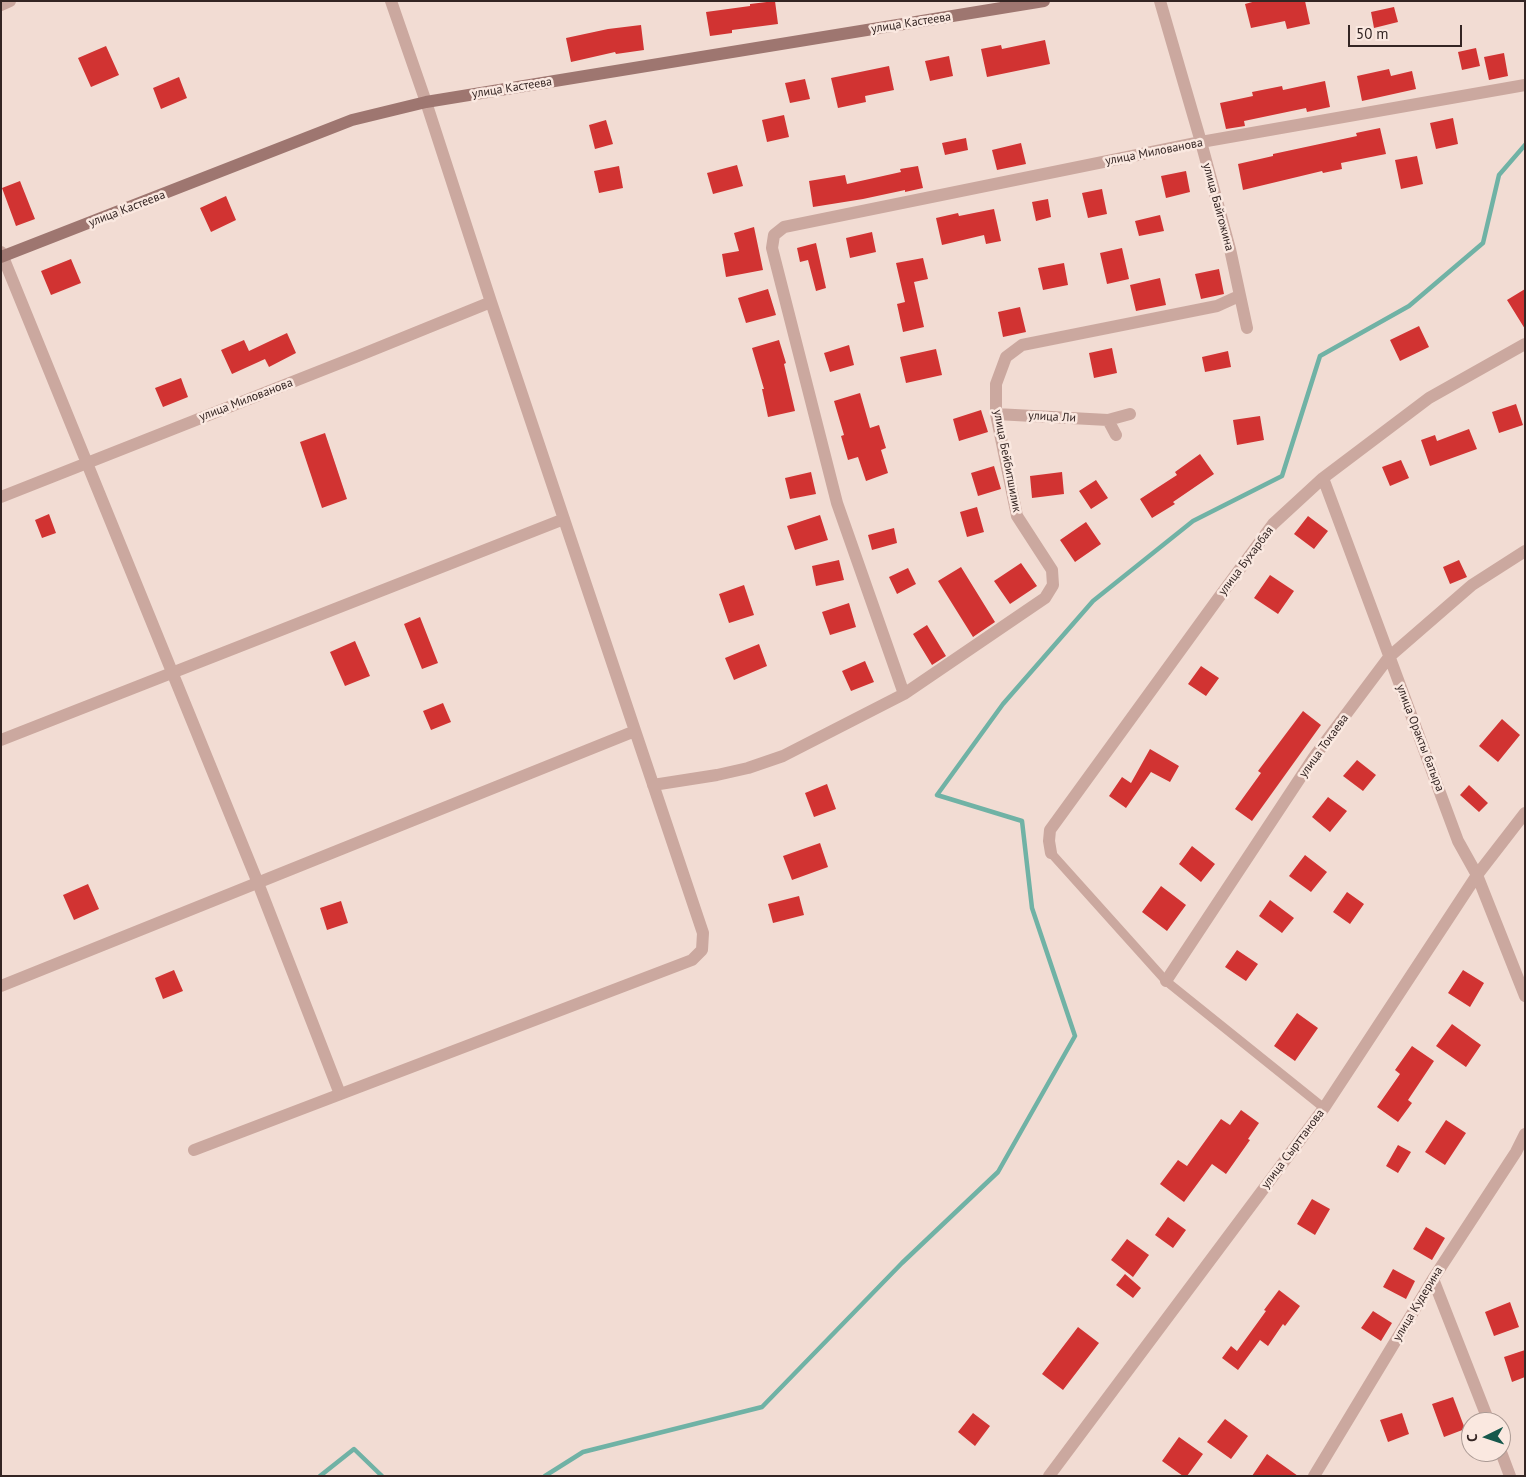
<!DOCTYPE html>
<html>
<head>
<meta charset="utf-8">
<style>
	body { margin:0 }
	#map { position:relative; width:1526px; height:1477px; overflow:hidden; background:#f2dcd3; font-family:"PT Sans",sans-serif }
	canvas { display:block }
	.frame { position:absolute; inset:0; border:2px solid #342523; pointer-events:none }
	.north { position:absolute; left:1461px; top:1412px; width:50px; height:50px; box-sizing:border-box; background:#fae8e0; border:1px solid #ab9a94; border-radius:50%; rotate:266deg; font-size:14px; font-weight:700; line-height:20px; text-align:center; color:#342523 }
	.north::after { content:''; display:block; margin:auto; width:18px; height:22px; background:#16584c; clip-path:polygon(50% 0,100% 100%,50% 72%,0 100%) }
	.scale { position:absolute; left:1348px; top:25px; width:114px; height:22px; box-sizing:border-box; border:2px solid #342523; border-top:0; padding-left:6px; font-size:15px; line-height:18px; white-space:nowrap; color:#342523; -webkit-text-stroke:4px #fae8e0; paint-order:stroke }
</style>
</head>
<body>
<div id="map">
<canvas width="1526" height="1477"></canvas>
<div class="frame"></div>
<div class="north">С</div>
<div class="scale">50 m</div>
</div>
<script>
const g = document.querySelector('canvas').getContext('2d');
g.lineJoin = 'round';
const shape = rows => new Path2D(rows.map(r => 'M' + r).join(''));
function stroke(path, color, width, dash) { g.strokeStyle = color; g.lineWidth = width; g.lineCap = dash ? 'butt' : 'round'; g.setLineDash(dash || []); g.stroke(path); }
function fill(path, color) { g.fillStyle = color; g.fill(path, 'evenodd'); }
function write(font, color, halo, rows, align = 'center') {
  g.font = font + ' "PT Sans",sans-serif'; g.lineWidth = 5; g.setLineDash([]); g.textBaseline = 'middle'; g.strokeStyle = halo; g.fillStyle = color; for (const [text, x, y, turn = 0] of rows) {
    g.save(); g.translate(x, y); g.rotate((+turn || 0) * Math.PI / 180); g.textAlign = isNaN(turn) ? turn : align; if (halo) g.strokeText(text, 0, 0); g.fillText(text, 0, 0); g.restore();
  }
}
stroke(shape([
	[320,1476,354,1449,382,1476],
	[545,1476,583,1452,762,1407,902,1263,998,1172,1075,1036,1032,908,1022,821,937,795,1003,704,1093,601,1193,521,1282,476,1320,356,1409,306,1483,243,1499,175,1525,145]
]), '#70b2a5', 4.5);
fill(shape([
	[775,1,778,24,732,30,732,33,710,36,706,12,750,6,750,4],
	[1256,1,1305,1,1310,24,1287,29,1285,21,1251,28,1245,4],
	[1394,7,1398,22,1374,28,1371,12],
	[641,25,644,50,616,54,615,52,571,62,566,38,608,29],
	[1045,40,1050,64,987,77,981,49,1001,45,1002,49],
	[106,46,119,75,91,87,78,58],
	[1476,48,1480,66,1462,70,1458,52],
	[1504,53,1508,76,1489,80,1484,57],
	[949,56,953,76,930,81,925,61],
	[889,66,894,90,865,96,866,102,838,108,831,78],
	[1389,69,1391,76,1412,71,1416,89,1362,101,1357,76],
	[179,77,187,98,161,109,153,88],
	[805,79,810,99,790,103,785,83],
	[1325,81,1330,107,1307,112,1306,108,1244,121,1245,126,1226,129,1220,103,1253,96,1252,92,1282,86,1283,90],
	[784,115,789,137,767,142,762,120],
	[1453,118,1458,144,1436,149,1430,123],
	[606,120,613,144,595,149,589,125],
	[1380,128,1386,154,1341,163,1342,169,1323,173,1322,171,1243,190,1238,164,1273,156,1273,154,1357,136,1356,133],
	[966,138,968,150,945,155,942,143],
	[1021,143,1026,164,997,170,992,150],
	[1417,156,1423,184,1401,189,1395,160],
	[737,165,743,186,713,194,707,173],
	[619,166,623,188,599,193,594,171],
	[918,166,923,188,905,192,905,190,863,199,813,207,809,181,845,175,847,184,901,172,900,169],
	[1186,171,1190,192,1166,198,1161,176],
	[20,181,35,219,16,226,2,188],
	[1102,189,1107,214,1088,218,1082,193],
	[226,196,236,220,211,232,200,208],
	[1048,199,1051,217,1036,221,1032,202],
	[994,209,1001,241,986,244,984,235,942,245,936,218,958,213,959,216],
	[1160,215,1164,231,1139,236,1135,221],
	[754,227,763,270,726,277,722,254,739,251,734,233],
	[872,232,876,252,850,258,846,238],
	[816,243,826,288,816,291,808,260,800,262,797,248],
	[1122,248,1129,279,1107,284,1100,253],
	[923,258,928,279,914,282,924,327,903,332,897,304,905,302,896,263],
	[71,259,81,283,51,295,41,271],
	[1064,263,1068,285,1043,290,1038,268],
	[1219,269,1224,294,1201,299,1195,274],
	[1160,278,1166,305,1136,311,1130,285],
	[768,289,776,315,746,323,738,298],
	[1525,289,1525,329,1507,300],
	[1020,307,1026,332,1003,337,998,312],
	[1419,326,1429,347,1400,361,1390,340],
	[287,333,296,353,269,367,265,359,232,374,221,350,244,340,249,351],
	[779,340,786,363,784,364,795,411,768,417,762,389,764,389,752,348],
	[849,345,854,365,830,372,824,353],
	[1112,348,1117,373,1094,378,1089,353],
	[936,349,942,375,906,383,900,357],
	[1228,351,1231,367,1205,372,1202,357],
	[181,378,188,397,163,407,155,388],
	[860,393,870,428,879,425,886,448,881,450,888,473,866,481,858,457,848,460,841,436,844,435,834,401],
	[1516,404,1523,425,1499,433,1492,412],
	[981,410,988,432,959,441,953,419],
	[1260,416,1264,440,1237,445,1233,420],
	[1469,429,1477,449,1430,466,1421,440,1435,435,1437,441],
	[325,433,347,499,322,508,300,442],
	[1200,454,1214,474,1173,502,1175,504,1152,518,1140,499,1177,475,1175,472],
	[1401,460,1409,478,1390,486,1382,467],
	[994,466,1001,489,978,496,971,473],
	[811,472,816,494,790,499,785,478],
	[1062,472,1064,494,1032,498,1030,476],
	[1096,480,1108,498,1091,509,1079,491],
	[977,507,984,532,967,537,960,512],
	[49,514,56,533,42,538,35,520],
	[820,515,828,540,795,550,787,526],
	[1308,516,1328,531,1314,549,1294,534],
	[1086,522,1101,544,1075,562,1060,540],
	[894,528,897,543,872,550,868,535],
	[839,560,844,580,816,586,812,566],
	[1459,560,1467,577,1450,584,1443,567],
	[1021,563,1037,586,1010,604,994,581],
	[961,567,995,622,973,637,938,581],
	[908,568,916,584,897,594,889,577],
	[1270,575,1294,591,1278,614,1254,598],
	[744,585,754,615,729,623,719,594],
	[849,603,856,627,830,635,822,612],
	[420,617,438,663,422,669,404,624],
	[927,625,946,656,932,665,913,634],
	[355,641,370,676,345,686,330,652],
	[759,644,767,666,734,680,725,658],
	[865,661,874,682,851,691,842,671],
	[1201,666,1219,678,1206,696,1188,684],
	[443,703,451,722,431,730,423,711],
	[1303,711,1321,725,1252,821,1235,809,1261,773,1258,771],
	[1502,719,1520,735,1498,762,1479,746],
	[1150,749,1179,766,1170,782,1151,772,1126,808,1109,796,1122,777,1131,783],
	[1357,760,1376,775,1363,791,1343,776],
	[827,784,836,809,814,817,805,793],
	[1469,785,1488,803,1479,812,1460,795],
	[1328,797,1347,811,1330,832,1312,817],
	[820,843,828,867,792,880,783,856],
	[1192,846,1215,864,1201,882,1179,864],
	[1305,855,1327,872,1311,892,1289,876],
	[88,884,99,909,74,920,63,895],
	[1161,886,1186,905,1167,931,1142,912],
	[1347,892,1364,904,1350,924,1333,912],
	[799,896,804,915,773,923,768,904],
	[1270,900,1294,918,1282,933,1259,916],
	[341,901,348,923,327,930,320,908],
	[1237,950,1258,964,1246,981,1225,967],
	[174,970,183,991,163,999,155,978],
	[1463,970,1484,983,1470,1007,1448,993],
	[1297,1013,1318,1028,1295,1061,1274,1046],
	[1452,1024,1481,1045,1466,1067,1436,1046],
	[1412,1046,1434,1061,1408,1100,1412,1103,1398,1122,1377,1107,1400,1074,1395,1070],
	[1241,1110,1259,1123,1248,1139,1250,1140,1226,1174,1212,1164,1184,1202,1160,1184,1178,1160,1187,1166,1221,1119,1230,1125],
	[1446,1120,1466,1133,1445,1165,1425,1152],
	[1398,1145,1411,1152,1398,1173,1386,1166],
	[1312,1199,1330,1209,1315,1235,1297,1224],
	[1168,1217,1186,1230,1173,1248,1155,1235],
	[1426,1227,1445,1238,1432,1260,1413,1249],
	[1127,1239,1149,1255,1133,1277,1111,1260],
	[1393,1269,1415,1281,1406,1299,1383,1287],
	[1125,1274,1141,1288,1133,1298,1116,1285],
	[1279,1290,1300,1306,1285,1326,1283,1324,1268,1346,1260,1340,1238,1370,1222,1358,1231,1346,1237,1351,1266,1311,1264,1310],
	[1510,1302,1519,1327,1494,1336,1485,1312],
	[1373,1311,1392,1323,1381,1341,1361,1328],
	[1078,1327,1099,1343,1063,1390,1042,1374],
	[1525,1350,1525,1377,1512,1382,1504,1357],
	[1453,1397,1465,1429,1444,1437,1432,1404],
	[973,1413,990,1426,975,1446,958,1432],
	[1402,1413,1409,1434,1388,1442,1380,1420],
	[1225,1419,1248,1436,1231,1459,1207,1442],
	[1179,1437,1203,1454,1187,1476,1183,1476,1162,1461],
	[1267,1454,1298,1476,1252,1476]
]), '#d13332');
stroke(shape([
	[1051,853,1166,981,1324,1108]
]), '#cba89f', 9);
stroke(shape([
	[1160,1,1201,142,1230,249,1247,328],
	[1,5,10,1],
	[1,252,258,883,340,1094],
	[996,414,1108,420,1130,414],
	[1108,420,1116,435],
	[1323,478,1458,841,1477,875,1525,996],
	[1,497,358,356,491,302],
	[904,694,837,503,772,248,774,235,784,227,1201,142,1525,85],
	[1,740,564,519],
	[653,785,717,775,748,768,783,756,904,694,1045,598,1053,585,1052,570,1017,516,996,414,996,384,1006,357,1022,345,1217,306,1239,296],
	[1051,853,1049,841,1050,830,1217,600,1273,524,1323,478,1429,398,1525,344],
	[1166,981,1314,757,1389,657,1472,585,1525,551],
	[1,986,635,731],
	[194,1150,692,960,702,950,703,933,491,302,426,102,391,1],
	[1433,1279,1489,1422],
	[1501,1452,1510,1476],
	[1049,1476,1324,1108,1477,875,1525,813],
	[1314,1476,1433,1279,1516,1152,1525,1134]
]), '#cba89f', 12);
stroke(shape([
	[1,257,352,120,426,102,1044,1]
]), '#9e7670', 12);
write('12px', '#342523', '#fae8e0', [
	["улица Кастеева",911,23,-9],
	["улица Кастеева",512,88,-9],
	["улица Милованова",1154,152,-11],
	["улица Байгожина",1218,207,75],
	["улица Кастеева",127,209,-21],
	["улица Милованова",246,400,-21],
	["улица Ли",1052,417,3],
	["улица Бейбитшилик",1007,461,79],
	["улица Бухарбая",1246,561,-53],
	["улица Оракты батыра",1420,738,69],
	["улица Токаева",1324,746,-54],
	["улица Сырттанова",1293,1149,-53],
	["улица Кудерина",1418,1304,-59]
]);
</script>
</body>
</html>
